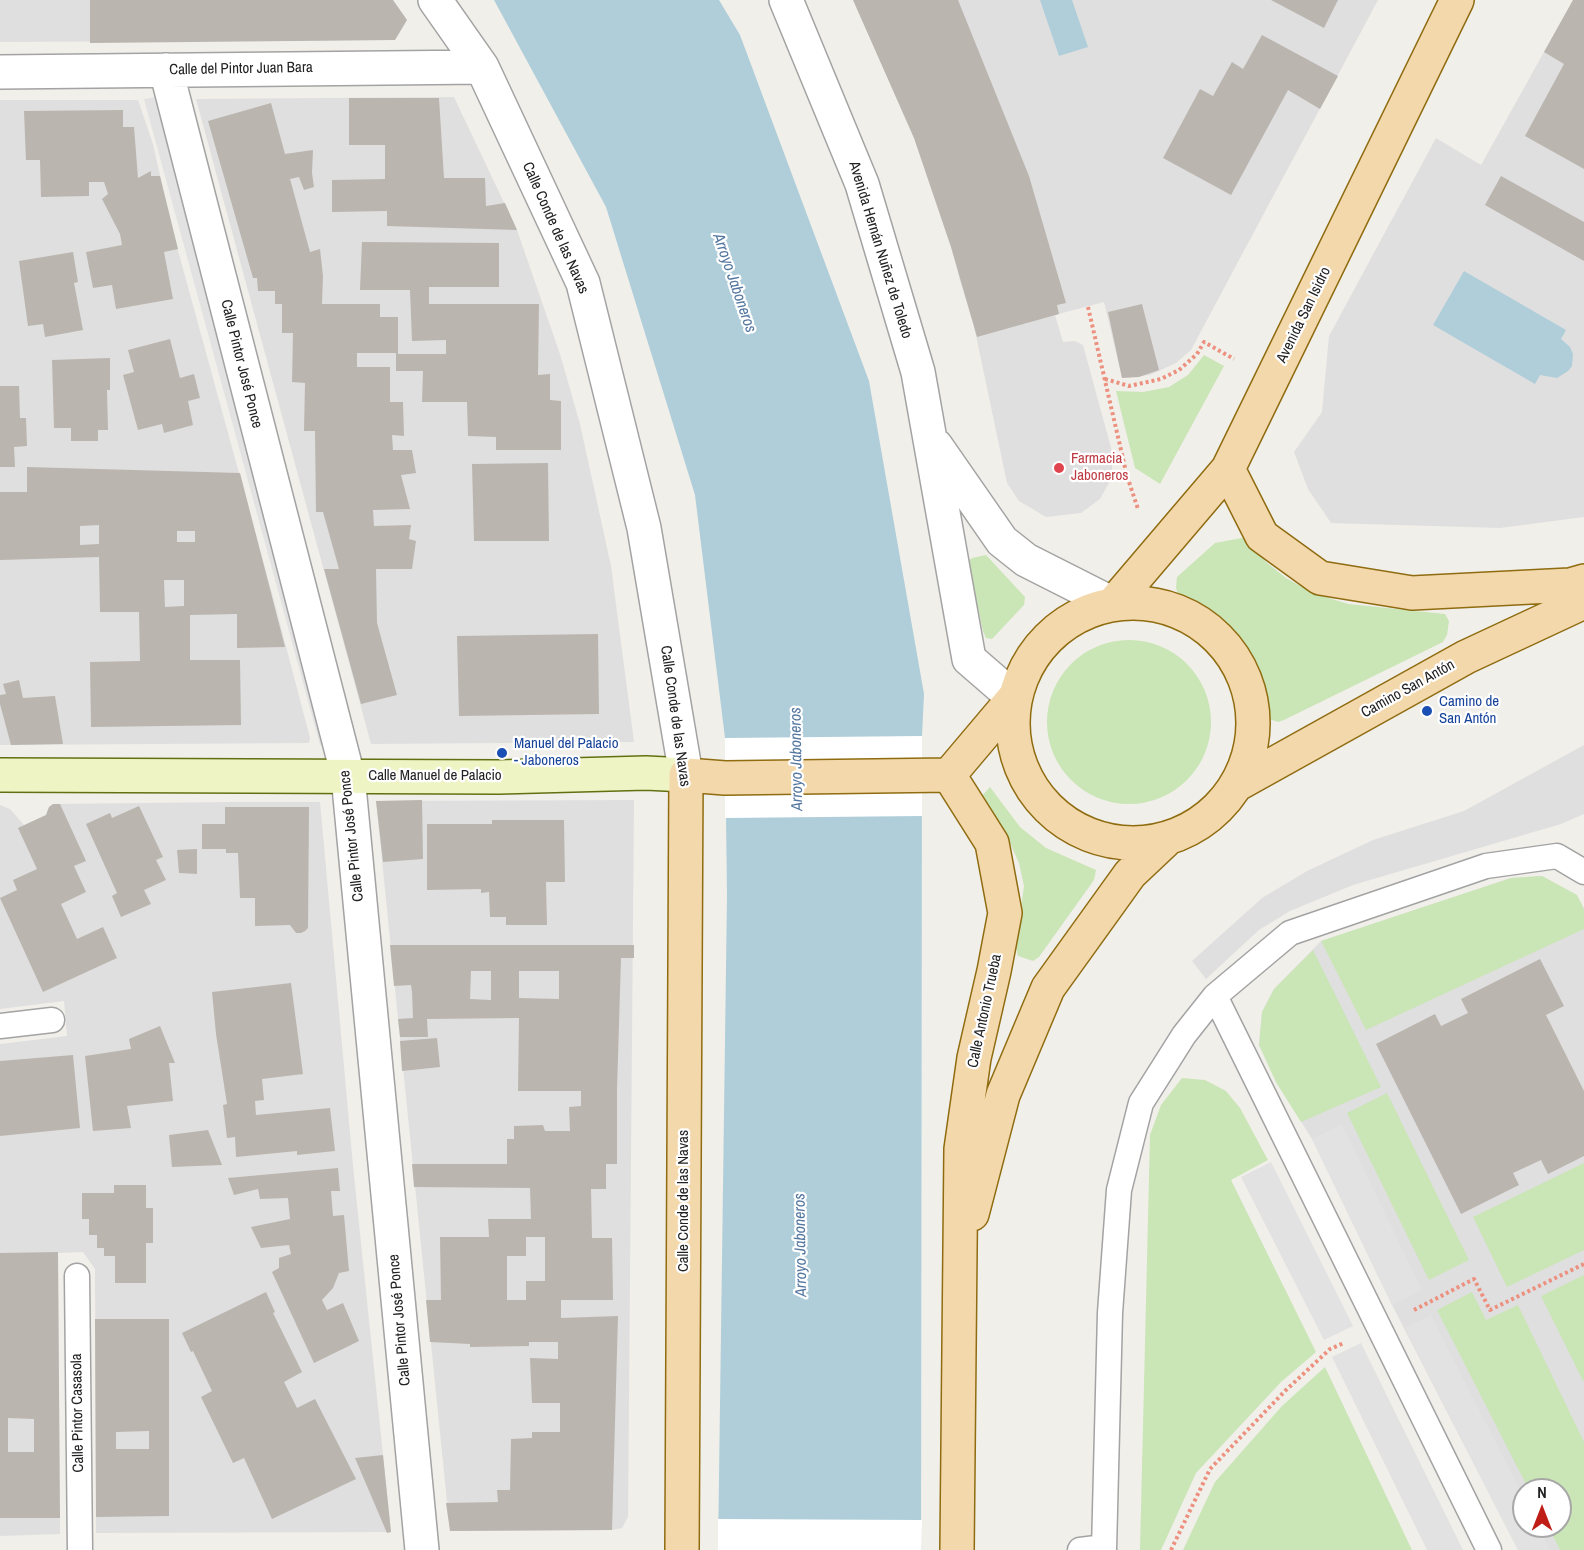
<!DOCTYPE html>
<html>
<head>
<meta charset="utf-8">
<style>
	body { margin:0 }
	#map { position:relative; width:1584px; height:1550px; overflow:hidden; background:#f1efea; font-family:"Archivo Narrow",sans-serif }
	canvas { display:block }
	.north { position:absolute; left:1512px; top:1478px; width:60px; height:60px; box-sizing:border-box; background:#fff; border:2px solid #a7a7a7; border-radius:50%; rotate:0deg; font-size:16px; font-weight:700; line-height:24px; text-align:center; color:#222 }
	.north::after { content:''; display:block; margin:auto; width:21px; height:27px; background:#be1e16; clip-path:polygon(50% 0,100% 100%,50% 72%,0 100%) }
</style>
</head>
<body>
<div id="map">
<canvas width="1584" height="1550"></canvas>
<div class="north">N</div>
</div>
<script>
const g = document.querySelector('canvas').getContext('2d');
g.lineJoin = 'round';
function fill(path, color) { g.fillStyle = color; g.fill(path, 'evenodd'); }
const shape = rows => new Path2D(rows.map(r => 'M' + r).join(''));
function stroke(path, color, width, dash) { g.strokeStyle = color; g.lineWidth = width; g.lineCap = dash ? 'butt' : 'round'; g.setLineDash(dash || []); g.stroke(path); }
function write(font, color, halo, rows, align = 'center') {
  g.font = font + ' "Archivo Narrow",sans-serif'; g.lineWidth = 4.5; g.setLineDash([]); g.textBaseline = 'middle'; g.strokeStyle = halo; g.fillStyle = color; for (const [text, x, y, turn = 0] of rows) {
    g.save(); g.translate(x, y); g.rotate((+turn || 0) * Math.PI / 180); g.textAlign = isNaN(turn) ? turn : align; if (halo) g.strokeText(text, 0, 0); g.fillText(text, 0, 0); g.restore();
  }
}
fill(shape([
	[0,0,393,0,407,20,395,40,0,42],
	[853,0,1378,0,1191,350,1176,363,1150,375,1122,378,1104,302,1055,315,1063,342,1075,341,1083,345,1113,455,1111,479,1100,499,1081,513,1046,517,1019,501,1007,483,974,326,961,284,951,247,914,138],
	[1573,0,1584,0,1584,517,1500,528,1331,523,1308,489,1294,452,1322,412,1329,336,1436,138,1481,165],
	[454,97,517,230,560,354,580,424,611,566,634,742,371,744,196,99],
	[0,100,138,100,153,144,171,225,273,597,310,738,309,743,0,745],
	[1584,745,1584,814,1561,824,1353,885,1290,911,1259,930,1206,979,1192,961,1262,898,1307,871,1373,840,1464,811],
	[634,800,628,1517,622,1528,612,1530,450,1531,376,801],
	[232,802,320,802,353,1166,391,1532,96,1533,95,1269,83,1252,58,1253,60,1534,0,1536,0,1044,67,1036,64,1001,0,1009,0,805,10,809,24,825,46,815,49,807,53,804],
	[1542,876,1577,895,1584,909,1584,1550,1518,1550,1392,1305,1312,1139,1276,1082,1259,1045,1262,1012,1274,989,1321,941,1511,878],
	[1524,1490,1560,1490,1560,1526,1524,1526]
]), '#e0dfdf');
fill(shape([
	[1204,355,1224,366,1160,484,1135,468,1116,391,1143,392,1169,387,1188,375],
	[1247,537,1266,562,1286,578,1313,593,1348,604,1445,614,1449,621,1447,635,1443,642,1284,720,1278,722,1269,719,1265,715,1258,684,1251,666,1224,625,1199,606,1178,594,1176,588,1177,577,1215,543],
	[986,555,1025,597,1024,605,992,639,986,638,983,631,968,561,972,558],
	'1047 722a82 82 0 1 1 164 0a82 82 0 1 1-164 0Z',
	[990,787,1020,827,1046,848,1096,870,1094,880,1039,957,1033,961,1018,956,1016,948,1024,886,1019,863,1011,845,998,821,980,798],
	[1542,876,1577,895,1584,909,1584,929,1366,1030,1321,941,1511,878],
	[1313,950,1381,1087,1301,1122,1276,1082,1259,1045,1262,1012,1274,989],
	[1182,1078,1205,1080,1226,1091,1240,1108,1268,1160,1231,1180,1316,1352,1281,1382,1196,1473,1161,1550,1140,1550,1150,1135,1161,1105],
	[1387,1093,1469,1260,1429,1280,1347,1113],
	[1584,1163,1584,1250,1507,1287,1473,1217],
	[1584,1275,1584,1380,1583,1381,1541,1296],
	[1472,1292,1486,1320,1518,1305,1584,1442,1584,1550,1560,1550,1548,1526,1560,1526,1560,1490,1529,1490,1437,1310],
	[1325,1367,1412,1550,1183,1550,1215,1482,1282,1406]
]), '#cae5b6');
fill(shape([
	[156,97,332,742,320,745,144,99],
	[1342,1124,1422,1290,1392,1305,1312,1139],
	[1271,1162,1353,1326,1324,1340,1241,1177],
	[1431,1315,1524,1498,1524,1526,1538,1526,1550,1550,1518,1550,1405,1328],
	[1361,1343,1463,1550,1427,1550,1332,1357]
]), '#e2e2e2');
fill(shape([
	[494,0,719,0,740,35,869,381,924,694,922,736,921,1550,718,1550,727,895,725,738,695,495,606,207],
	[1040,0,1072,0,1088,47,1059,56],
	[1464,271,1566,330,1561,339,1570,347,1573,354,1572,366,1568,371,1557,378,1540,375,1535,384,1433,325]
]), '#afced9');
fill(shape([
	[922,736,922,816,725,818,725,738],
	[718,1519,922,1520,921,1550,718,1550]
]), '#fff');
fill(shape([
	[90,0,393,0,407,20,395,40,90,43],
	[853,0,958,0,1029,176,1066,303,1057,305,1059,314,977,337,951,247,914,138],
	[1271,0,1338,0,1324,28],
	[1573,0,1584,0,1584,169,1525,136,1564,64,1544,52],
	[1262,35,1338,76,1320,109,1288,90,1231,195,1163,158,1200,89,1213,96,1232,62,1243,69],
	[349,98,439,98,444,178,485,178,486,206,505,203,517,230,387,226,387,211,332,212,332,180,385,179,385,145,349,145],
	[271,103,285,154,313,150,312,173,314,187,304,190,299,177,290,179,310,252,320,249,323,276,322,304,380,304,380,317,398,317,398,354,446,354,446,340,412,341,410,290,360,290,362,242,499,243,499,287,429,287,429,304,539,304,538,375,550,374,550,400,561,401,561,450,496,450,496,437,468,436,467,402,422,402,423,371,396,371,396,353,357,353,357,367,390,367,390,402,403,402,404,436,392,435,393,450,412,450,416,473,401,475,410,509,373,510,374,526,411,525,409,539,416,541,412,569,376,569,377,623,397,695,361,704,324,569,339,569,323,512,316,512,315,431,304,431,305,383,292,382,293,333,282,333,282,304,275,304,275,291,258,291,257,278,253,278,208,121],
	[123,110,123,127,134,127,138,178,151,171,151,176,160,176,178,249,164,252,173,299,116,309,112,285,93,288,86,252,122,245,120,234,102,199,108,194,104,182,89,182,89,196,41,197,40,160,26,160,24,111],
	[1501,176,1584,222,1584,261,1485,205],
	[73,252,78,282,74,283,83,330,45,337,43,324,28,326,19,261],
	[1142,304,1159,370,1139,377,1122,378,1108,312],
	[170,339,180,378,194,374,200,398,188,401,193,425,164,433,162,424,138,430,123,375,134,372,128,350],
	[110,358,110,390,107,390,108,430,98,430,98,441,71,441,71,428,54,428,52,360],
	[0,386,19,386,20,418,26,418,27,446,14,447,15,467,0,467],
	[548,463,549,541,474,541,472,464],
	[27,467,240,473,285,647,237,648,237,614,190,615,190,660,240,660,241,725,91,727,90,662,140,661,139,612,100,612,99,557,0,560,0,492,27,492],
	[99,525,99,544,80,545,80,526],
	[177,531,195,531,195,542,177,542],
	[164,580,184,580,184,606,165,607],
	[598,634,599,714,459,716,457,636],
	[19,680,23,698,55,696,63,744,11,745,0,704,0,695,6,694,3,684],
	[422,800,423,859,383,862,376,801],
	[53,804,60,804,86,861,74,866,86,892,61,904,77,939,103,927,117,958,43,992,0,898,17,890,13,880,37,869,18,828,46,815,49,807],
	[139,806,163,857,156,860,166,880,144,890,151,904,121,917,112,896,117,893,86,824,110,813,112,818],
	[225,807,309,807,308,928,305,931,301,933,296,933,290,925,255,926,255,898,240,898,238,853,226,853,226,849,202,849,202,824,225,824],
	[492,820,564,820,565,882,546,882,547,925,506,925,506,917,490,917,489,892,481,893,481,889,427,890,427,824,492,824],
	[197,849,197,874,179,873,177,850],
	[390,945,634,945,634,958,621,958,617,1090,617,1164,606,1164,606,1189,591,1189,592,1238,612,1238,613,1300,561,1300,561,1318,618,1316,612,1530,450,1531,446,1503,498,1502,497,1490,510,1490,511,1439,532,1438,532,1432,560,1432,560,1403,532,1403,530,1358,558,1359,558,1342,529,1342,529,1346,470,1347,470,1344,430,1342,426,1300,441,1300,440,1237,489,1237,488,1219,531,1219,530,1188,414,1187,412,1164,507,1164,507,1139,514,1139,514,1126,543,1125,545,1131,570,1131,569,1107,581,1106,581,1091,518,1091,519,1018,427,1019,428,1037,400,1037,398,1019,413,1018,412,992,411,985,394,986],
	[471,971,491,971,491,1000,470,999],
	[519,971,559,971,559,999,519,998],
	[526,1237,545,1237,545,1281,526,1281,526,1300,507,1300,507,1256,526,1256],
	[1540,959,1564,1006,1546,1015,1584,1091,1584,1156,1548,1174,1541,1160,1513,1173,1519,1185,1461,1214,1376,1044,1435,1014,1441,1026,1468,1013,1461,999],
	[291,983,303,1074,262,1079,264,1100,255,1101,256,1115,330,1108,335,1151,297,1155,297,1151,236,1157,235,1137,227,1138,223,1105,227,1104,216,1034,212,992],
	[160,1026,175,1063,169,1063,173,1101,127,1106,131,1128,93,1131,85,1056,131,1049,129,1039],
	[437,1038,440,1067,402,1071,400,1041],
	[73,1055,80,1128,0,1136,0,1061],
	[208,1130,222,1165,172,1167,169,1135],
	[338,1168,340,1191,331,1191,333,1216,344,1215,349,1271,339,1273,333,1288,322,1300,327,1310,343,1303,359,1341,314,1363,272,1272,279,1268,279,1258,291,1254,289,1245,261,1248,251,1227,290,1219,288,1198,260,1199,258,1189,234,1195,228,1178],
	[114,1185,146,1185,146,1208,153,1208,153,1243,146,1243,146,1283,115,1283,115,1256,104,1256,104,1248,97,1248,97,1235,89,1235,89,1219,82,1219,82,1193,114,1193],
	[58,1252,60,1518,0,1518,0,1253],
	[8,1418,34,1419,34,1452,8,1452],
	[266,1292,275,1312,273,1313,302,1372,284,1382,297,1408,315,1399,356,1479,272,1519,244,1458,233,1463,201,1397,212,1391,193,1351,191,1352,182,1333],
	[95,1319,169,1319,169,1516,96,1517],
	[149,1431,149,1449,116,1449,116,1432],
	[383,1455,391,1532,387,1533,355,1458]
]), '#bab5af');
const lane = shape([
	[1215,996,1489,1550],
	[0,1026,52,1020],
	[77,1276,80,1550],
	[1080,1550,1104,1547],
	[1104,1550,1110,1313,1119,1190,1141,1103,1184,1035,1215,996,1290,933,1486,866,1557,856,1584,872]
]);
const street = shape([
	[435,0,482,67,583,283,644,528,686,775],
	[786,0,862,184,918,372,969,659,1014,698],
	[166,70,348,776,422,1550],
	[0,72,482,67],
	[936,446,1002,541,1026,560,1113,604]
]);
const secondary = shape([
	[0,775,499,777,646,773,686,775]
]);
const primary = shape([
	[1228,469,1262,536,1320,578,1412,593,1570,585,1584,581],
	'1013 723a120 120 0 1 1 240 0a120 120 0 1 1-240 0Z',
	[1113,604,1228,469,1457,0],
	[949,775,992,843,1005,913,994,971,974,1058,961,1149,957,1550],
	[1236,785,1466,657,1584,602],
	[972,1214,1003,1095,1048,988,1130,874,1165,841],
	[682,1550,686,775,725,778,949,775,1014,698]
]);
stroke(lane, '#a3a3a3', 27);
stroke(street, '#a3a3a3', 36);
stroke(secondary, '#617011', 36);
stroke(primary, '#8f6c10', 36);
stroke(shape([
	[1088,307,1127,476,1138,509],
	[1105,379,1129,386,1161,379,1179,370,1197,354,1204,342,1234,359],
	[1414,1310,1474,1279,1490,1310,1584,1264],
	[1171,1550,1210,1469,1285,1391,1330,1349,1344,1343]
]), '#ec907f', 4, [3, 3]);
stroke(lane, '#fff', 24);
stroke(street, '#fff', 33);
stroke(secondary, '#eff4c5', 33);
stroke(primary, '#f3d8ac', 33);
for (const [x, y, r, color] of [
	[1059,468,6,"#e0444e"],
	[1427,711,6,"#1a4fb4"],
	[502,753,6,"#1a4fb4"]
]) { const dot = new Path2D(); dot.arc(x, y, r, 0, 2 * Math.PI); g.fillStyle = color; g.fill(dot); stroke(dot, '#fff', 2); }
write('15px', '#222', '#fff', [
	["Calle del Pintor Juan Bara",241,69,-1],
	["Calle Conde de las Navas",555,228,66],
	["Avenida Hernán Nuñez de Toledo",880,250,73],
	["Avenida San Isidro",1304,315,-64],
	["Calle Pintor José Ponce",241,364,76],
	["Camino San Antón",1408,689,-29],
	["Calle Conde de las Navas",675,716,82],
	["Calle Manuel de Palacio",435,776],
	["Calle Pintor José Ponce",352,836,-96],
	["Calle Antonio Trueba",985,1011,-78],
	["Calle Conde de las Navas",684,1201,-90],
	["Calle Pintor José Ponce",400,1320,-95],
	["Calle Pintor Casasola",78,1413,-91]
]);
write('15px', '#be3a42', '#fff', [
	["Farmacia",1071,459],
	["Jaboneros",1071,476]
], 'left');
write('15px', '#164399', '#fff', [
	["Camino de",1439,702],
	["San Antón",1439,719],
	["Manuel del Palacio",514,744],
	["- Jaboneros",514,761]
], 'left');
write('italic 16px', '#5477a0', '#fff', [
	["Arroyo Jaboneros",734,283,71],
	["Arroyo Jaboneros",797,759,-91],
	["Arroyo Jaboneros",801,1245,-91]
]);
</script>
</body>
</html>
